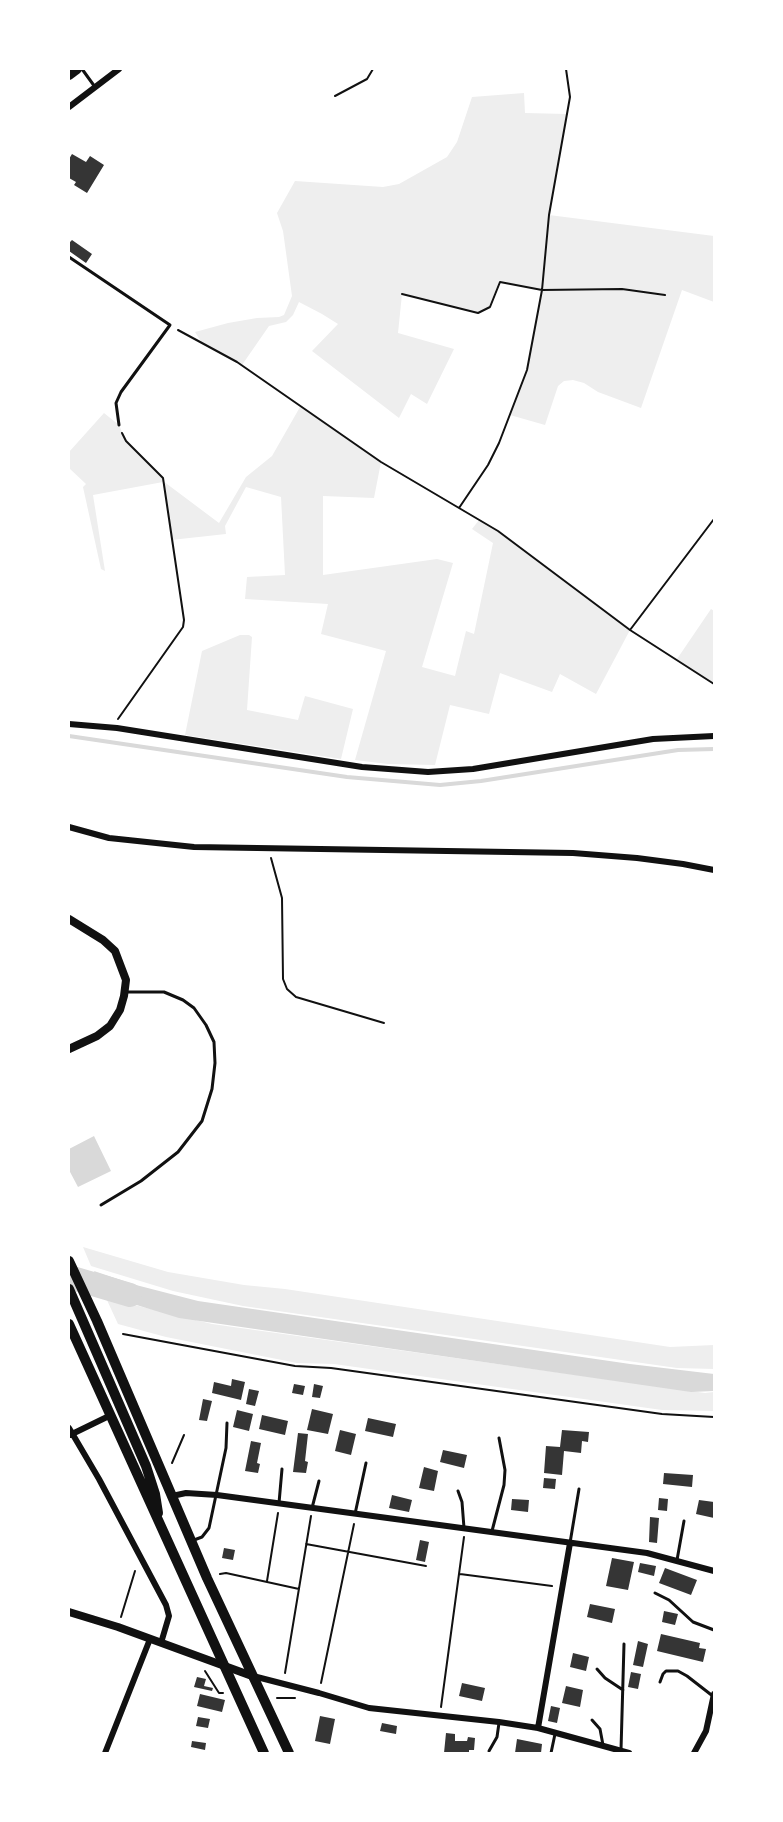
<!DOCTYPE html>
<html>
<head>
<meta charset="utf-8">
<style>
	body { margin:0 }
	#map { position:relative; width:783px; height:1822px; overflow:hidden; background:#fff; font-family:"Fira Sans",sans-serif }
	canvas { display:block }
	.frame { position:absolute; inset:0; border:70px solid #fff; pointer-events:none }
</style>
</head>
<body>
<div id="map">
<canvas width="783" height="1822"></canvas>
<div class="frame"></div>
</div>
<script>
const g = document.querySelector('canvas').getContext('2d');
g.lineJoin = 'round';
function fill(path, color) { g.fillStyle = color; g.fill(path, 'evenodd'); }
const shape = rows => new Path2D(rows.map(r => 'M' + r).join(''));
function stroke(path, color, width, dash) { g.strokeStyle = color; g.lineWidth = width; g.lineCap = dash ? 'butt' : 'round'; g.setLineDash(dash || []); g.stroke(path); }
fill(shape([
	[524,93,525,113,567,114,549,215,714,236,714,302,682,290,641,408,598,392,584,383,573,380,564,381,558,386,545,425,510,415,527,370,542,291,500,282,490,307,478,313,402,294,398,333,454,349,427,404,411,394,399,418,312,351,338,324,322,314,299,302,293,315,286,322,269,326,242,365,202,343,195,332,228,323,257,318,279,317,284,315,292,296,283,231,277,213,295,181,383,187,399,184,447,157,457,142,472,97],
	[300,407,381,462,374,498,323,496,323,575,437,559,453,563,422,667,455,676,466,631,474,634,493,543,472,529,479,520,498,531,630,630,596,694,560,674,552,692,500,673,489,714,450,705,435,765,388,764,355,760,386,651,321,634,328,604,245,599,247,577,285,575,281,497,246,487,225,526,226,534,171,540,163,482,93,495,105,571,101,569,83,487,86,484,69,468,69,452,104,413,119,425,126,441,163,478,163,481,219,523,246,477,272,456],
	[711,609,714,611,714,684,677,659],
	[240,635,249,635,252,637,247,710,298,720,305,696,353,709,341,759,185,735,202,651],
	[83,1247,168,1272,244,1285,285,1289,670,1347,714,1345,714,1369,677,1368,243,1306,173,1291,91,1266],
	[106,1298,212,1324,705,1393,714,1392,714,1411,662,1410,334,1364,297,1363,166,1337,118,1324]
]), '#eee');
fill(shape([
	[94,1136,111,1171,78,1187,69,1170,69,1149],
	[94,1271,136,1285,198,1301,630,1364,714,1374,714,1391,691,1392,179,1318,104,1295]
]), '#d9d9d9');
stroke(shape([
	[69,736,347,777,440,785,481,781,678,750,714,749]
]), '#d9d9d9', 4);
stroke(shape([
	[69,1277,130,1295]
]), '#d9d9d9', 24);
fill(shape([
	[72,154,86,162,90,156,104,165,87,193,74,185,76,182,69,178,69,159],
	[72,240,92,254,86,263,69,251,69,243],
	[232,1379,245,1382,241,1400,212,1393,214,1382,231,1386],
	[294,1384,305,1386,303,1395,292,1393],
	[314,1384,323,1386,320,1398,312,1397],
	[249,1389,259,1391,255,1406,246,1404],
	[203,1399,212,1401,207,1421,199,1420],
	[312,1409,333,1414,328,1434,307,1430],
	[237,1410,253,1414,249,1431,233,1427],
	[262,1415,288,1421,285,1435,259,1429],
	[368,1418,396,1424,393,1437,365,1431],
	[340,1430,356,1434,351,1455,335,1451],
	[562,1430,589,1432,588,1442,582,1441,581,1453,564,1451,562,1475,544,1473,546,1446,560,1447],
	[298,1433,308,1434,305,1461,308,1462,306,1473,293,1472],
	[251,1441,261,1443,257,1463,260,1464,258,1473,245,1471],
	[443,1450,467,1455,464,1468,440,1462],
	[424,1467,438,1471,434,1491,419,1488],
	[664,1473,693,1475,692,1487,663,1484],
	[544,1478,556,1479,555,1489,543,1488],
	[392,1495,412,1500,409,1512,389,1508],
	[659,1498,668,1499,667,1511,658,1510],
	[512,1499,529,1500,528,1512,511,1510],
	[699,1500,714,1502,714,1518,696,1514],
	[650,1517,659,1518,657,1543,649,1542],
	[420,1540,429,1542,425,1562,416,1560],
	[224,1548,235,1550,233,1560,222,1558],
	[612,1558,634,1562,628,1590,606,1586],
	[640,1563,656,1566,654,1576,638,1572],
	[665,1568,697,1580,691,1595,659,1583],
	[590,1604,615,1609,612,1623,587,1617],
	[664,1611,678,1614,675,1625,662,1622],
	[661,1634,700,1643,699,1648,706,1649,703,1662,657,1651],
	[638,1641,648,1644,643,1667,633,1665],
	[573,1653,589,1657,586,1671,570,1667],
	[631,1672,641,1674,638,1689,628,1687],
	[197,1677,206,1679,204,1686,213,1688,212,1691,194,1687],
	[462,1683,485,1688,482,1701,459,1696],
	[566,1686,583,1690,580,1707,562,1703],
	[200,1694,225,1700,222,1712,197,1706],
	[551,1706,560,1708,557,1723,548,1721],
	[320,1716,335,1719,330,1744,315,1741],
	[198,1717,210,1719,208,1728,196,1726],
	[382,1723,397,1726,396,1734,380,1731],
	[446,1733,455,1734,455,1741,467,1741,468,1737,475,1738,474,1750,469,1750,469,1753,444,1753],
	[517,1739,542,1744,541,1753,515,1753],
	[192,1741,206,1743,205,1750,191,1747]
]), '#353535');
stroke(shape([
	[335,96,367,79,373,69],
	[402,294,478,313,490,307,500,282,542,290,622,289,665,295],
	[178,330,237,362,381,462,498,531,630,630,714,684],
	[459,508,488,465,499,443,527,370,542,290,549,215,570,97,566,69],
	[630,630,714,519],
	[118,719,183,627,184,620,163,478,126,441,122,433],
	[271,858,282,898,283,979,287,989,296,997,384,1023],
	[123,1334,295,1366,331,1368,662,1414,714,1417],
	[172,1463,184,1435],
	[306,1544,426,1566],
	[220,1574,226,1573,299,1589],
	[460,1574,552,1586],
	[267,1581,278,1513],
	[121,1617,135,1571],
	[205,1671,219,1693,223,1693],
	[285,1673,311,1516],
	[321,1683,354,1524],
	[277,1698,295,1698],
	[441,1707,464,1537]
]), '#111', 2);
stroke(shape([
	[82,69,95,87],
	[69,257,170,325,121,392,116,403,119,425],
	[101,1205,141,1181,178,1152,202,1121,212,1089,215,1063,214,1042,206,1025,194,1008,183,1000,164,992,126,992],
	[458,1491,462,1502,464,1528],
	[279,1503,282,1469],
	[312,1508,319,1481],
	[355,1514,366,1463],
	[492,1531,504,1485,505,1470,499,1438],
	[194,1540,202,1537,209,1528,226,1448,227,1423],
	[570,1543,579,1489],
	[677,1560,684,1521],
	[655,1593,669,1600,693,1622,714,1630],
	[597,1669,605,1678,623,1690],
	[660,1682,663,1674,666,1671,678,1671,687,1676,714,1697],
	[592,1720,600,1729,603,1745],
	[621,1750,624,1644],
	[489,1751,497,1737,499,1723],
	[551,1753,555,1734]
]), '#111', 3);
stroke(shape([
	[69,107,119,69],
	[69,724,117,728,362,767,428,772,473,769,653,739,714,736],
	[69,827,109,838,194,847,573,853,637,858,683,864,714,870],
	[69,1428,99,1479,166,1605,169,1616,161,1643],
	[70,1435,109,1416],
	[172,1496,186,1493,217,1495,647,1553,714,1571],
	[253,1676,319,1693,369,1708,499,1722,538,1728,629,1753],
	[538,1728,570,1543],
	[105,1753,150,1639],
	[694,1753,706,1731,714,1694]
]), '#111', 6);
stroke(shape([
	[69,919,103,940,115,951,126,980,124,996,120,1010,110,1026,97,1036,69,1049],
	[69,1612,118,1627,252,1676]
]), '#111', 8);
stroke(shape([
	[69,1261,97,1321,207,1578,289,1753],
	[69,1289,146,1466,155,1494,158,1513],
	[69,1324,264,1753]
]), '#111', 10);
stroke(shape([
	[69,75,77,69]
]), '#111', 10);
</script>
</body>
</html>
